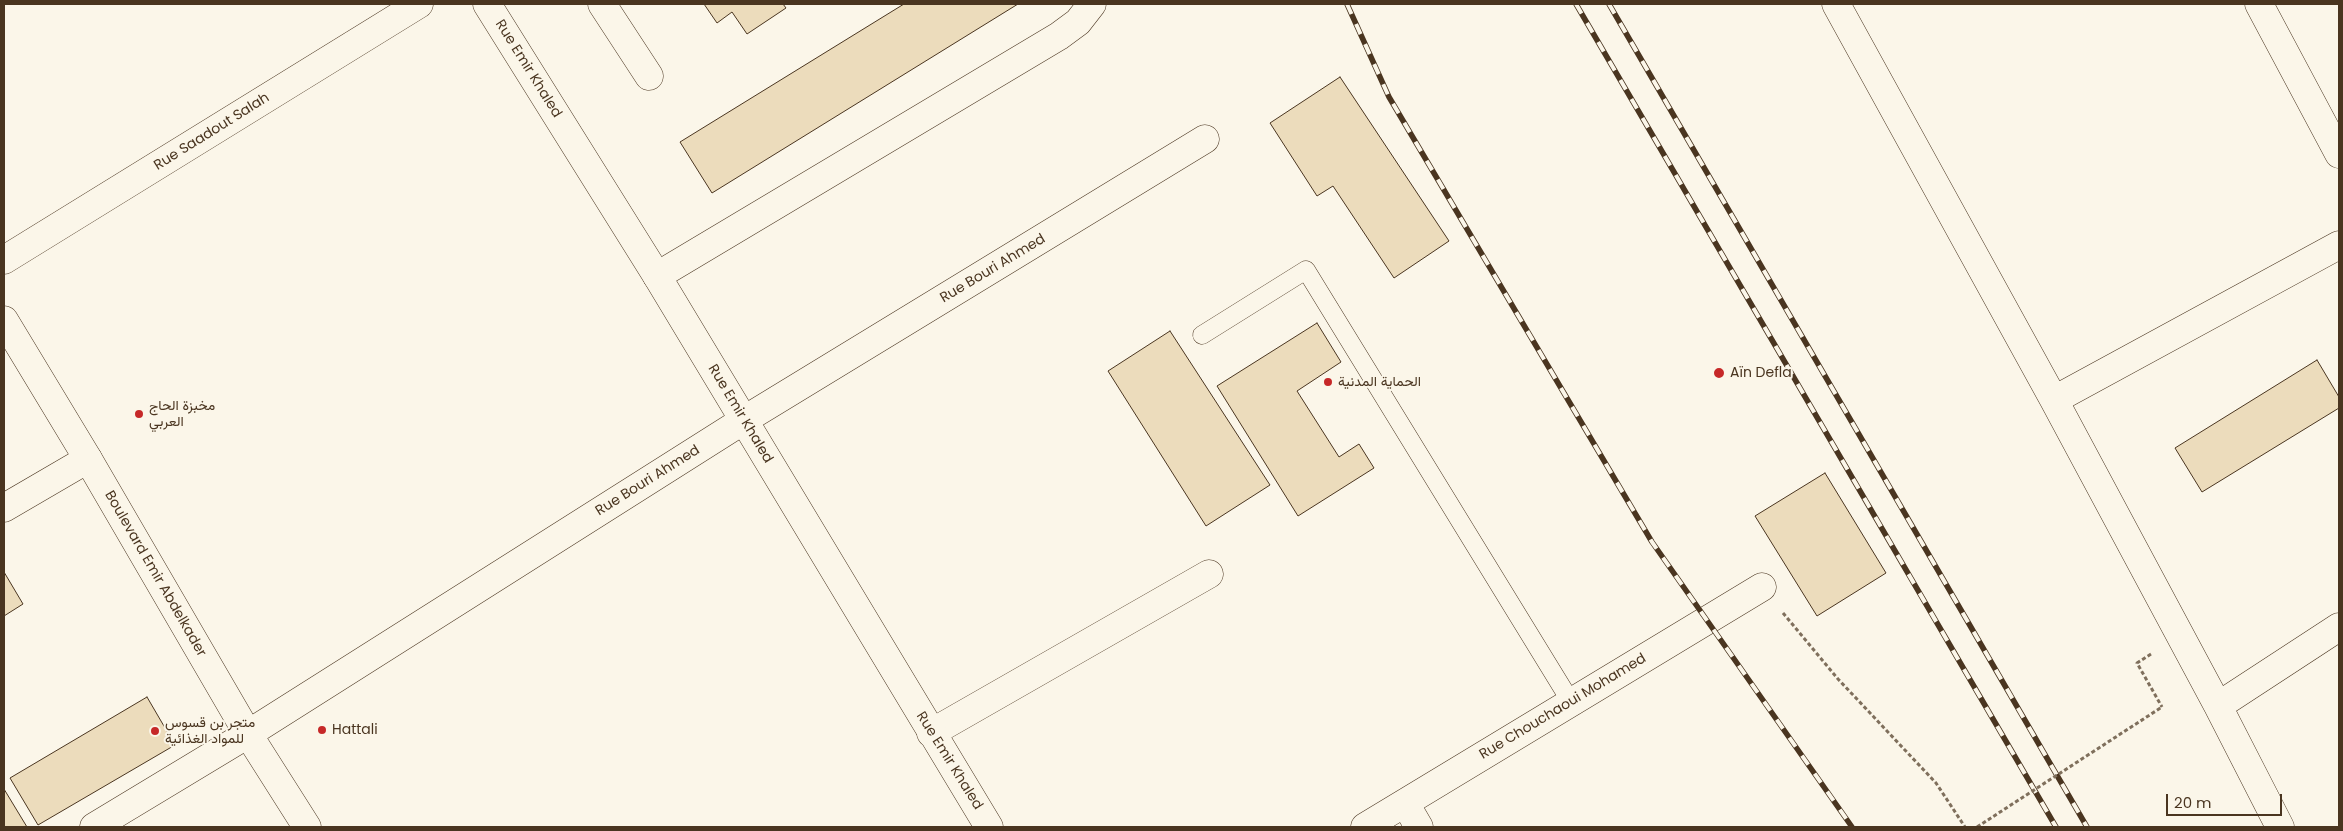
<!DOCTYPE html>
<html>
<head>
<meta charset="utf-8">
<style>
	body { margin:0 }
	#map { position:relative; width:2343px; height:831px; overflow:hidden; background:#fbf6e9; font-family:Poppins,sans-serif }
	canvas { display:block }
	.frame { position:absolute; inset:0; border:5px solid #4a3520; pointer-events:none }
	.scale { position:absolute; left:2166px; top:794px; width:116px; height:22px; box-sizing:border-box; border:2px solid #4a3520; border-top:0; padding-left:6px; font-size:15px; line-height:18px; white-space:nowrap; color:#4a3520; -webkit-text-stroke:4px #fbf6e9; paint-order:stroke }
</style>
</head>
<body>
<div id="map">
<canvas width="2343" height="831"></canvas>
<div class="frame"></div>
<div class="scale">20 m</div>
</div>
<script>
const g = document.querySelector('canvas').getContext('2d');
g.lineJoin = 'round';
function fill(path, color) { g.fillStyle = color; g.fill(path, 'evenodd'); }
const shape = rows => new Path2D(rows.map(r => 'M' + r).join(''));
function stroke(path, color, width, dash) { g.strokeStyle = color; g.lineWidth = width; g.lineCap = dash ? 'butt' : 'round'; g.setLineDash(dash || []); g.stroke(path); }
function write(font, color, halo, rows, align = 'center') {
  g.font = font + ' Poppins,Vazirmatn,sans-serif'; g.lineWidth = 4; g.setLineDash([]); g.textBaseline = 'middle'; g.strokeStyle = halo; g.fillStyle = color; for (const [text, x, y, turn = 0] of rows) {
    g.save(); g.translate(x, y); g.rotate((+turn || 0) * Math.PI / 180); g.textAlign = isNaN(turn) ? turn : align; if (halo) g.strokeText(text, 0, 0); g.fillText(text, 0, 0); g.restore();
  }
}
const building = shape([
	[704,4,783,4,786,8,747,34,732,12,717,23,704,4],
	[904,4,1018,4,712,193,680,142,904,4],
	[1340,77,1449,241,1394,278,1333,186,1317,196,1270,123,1340,77],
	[1317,323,1341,362,1297,391,1339,457,1359,444,1374,468,1298,516,1217,386,1317,323],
	[1170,331,1270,485,1206,526,1108,371,1170,331],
	[2317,360,2339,397,2339,408,2202,492,2175,448,2317,360],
	[1825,473,1886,573,1817,616,1755,516,1825,473],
	[4,572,23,604,4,616,4,572],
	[147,697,175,745,38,825,10,778,147,697],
	[4,789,27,827,4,827,4,789]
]);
fill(building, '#ecdcbc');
stroke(building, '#4a3520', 1);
const service = shape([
	[1202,335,1306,270,1571,702]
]);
const minor = shape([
	[602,4,649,76],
	[1836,4,2054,400,2218,706,2280,827],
	[2259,4,2339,154],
	[4,260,419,4],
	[657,276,1059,36,1078,22,1092,4],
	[2054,400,2339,245],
	[4,508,88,459],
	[2218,706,2339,627],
	[931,733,1209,574],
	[1405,803,1419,827],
	[94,827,248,734,744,420,1205,139],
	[1365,827,1762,587]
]);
const tertiary = shape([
	[487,4,657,276,989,827]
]);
const primary = shape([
	[4,320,88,459,248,734,307,827]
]);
stroke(service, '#4a3520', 19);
stroke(minor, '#4a3520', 29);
stroke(tertiary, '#4a3520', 29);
stroke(primary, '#4a3520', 29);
stroke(shape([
	[1783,613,1838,679,1936,783,1965,827],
	[2151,654,2137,663,2162,707]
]), '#7f6f5c', 3, [4, 2.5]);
stroke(service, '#fbf6e9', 18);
stroke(minor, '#fbf6e9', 28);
stroke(tertiary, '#fbf6e9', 28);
stroke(primary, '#fbf6e9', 28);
const rail = shape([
	[1347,4,1389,97,1652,542,1852,827],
	[1576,4,2056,827],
	[1609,4,2087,827]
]);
stroke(rail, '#4a3520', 5.5);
stroke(rail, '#fbf6e9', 4, [11]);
stroke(shape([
	[1977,827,2162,707]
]), '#7f6f5c', 3, [4, 2.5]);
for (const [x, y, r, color] of [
	[1719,373,6,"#c62828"],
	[1328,382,5,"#c62828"],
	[139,414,5,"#c62828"],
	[322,730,5,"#c62828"],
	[155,731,5,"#c62828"]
]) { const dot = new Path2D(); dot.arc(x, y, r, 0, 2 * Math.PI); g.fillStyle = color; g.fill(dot); stroke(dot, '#fbf6e9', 2); }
write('14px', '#4a3520', '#fbf6e9', [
	["Rue Emir Khaled",528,69,58],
	["Rue Saadout Salah",212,132,-32],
	["Rue Bouri Ahmed",993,269,-31],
	["Rue Emir Khaled",740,414,59],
	["Rue Bouri Ahmed",648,481,-32],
	["Boulevard Emir Abdelkader",155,574,60],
	["Rue Chouchaoui Mohamed",1563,707,-31],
	["Rue Emir Khaled",949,761,58]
]);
write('14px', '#4a3520', '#fbf6e9', [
	["Aïn Defla",1730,373],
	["الحماية المدنية",1338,382],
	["مخبزة الحاج",149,406],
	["العربي",149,422],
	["متجر بن قسوس",165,723],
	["للمواد الغذائية",165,739],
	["Hattali",332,730]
], 'left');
</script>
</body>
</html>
